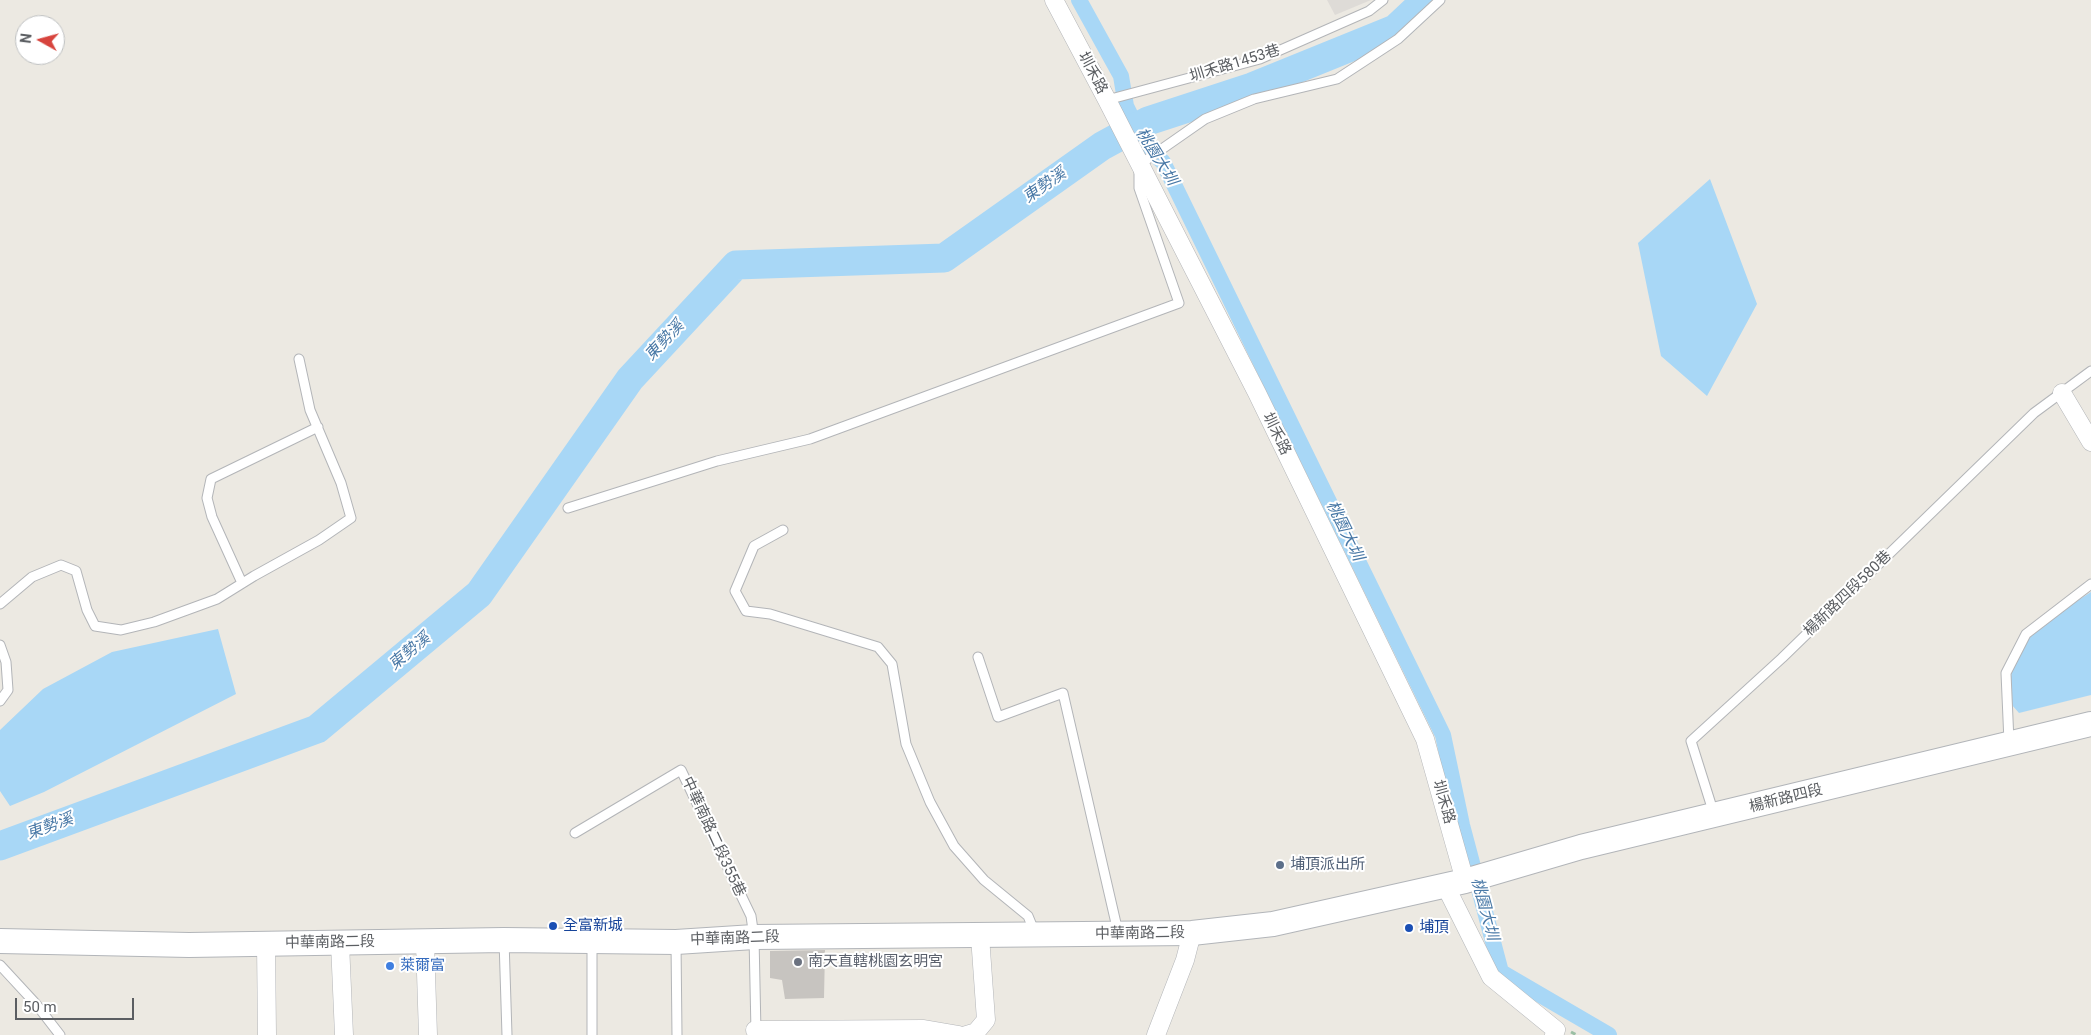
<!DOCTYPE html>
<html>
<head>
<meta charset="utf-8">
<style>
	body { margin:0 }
	#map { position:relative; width:2091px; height:1035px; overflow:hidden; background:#ece9e2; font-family:Roboto,sans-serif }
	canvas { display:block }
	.north { position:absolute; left:15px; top:15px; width:50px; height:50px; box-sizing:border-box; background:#fff; border:1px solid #bdbfc0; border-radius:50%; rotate:277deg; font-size:14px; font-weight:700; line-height:20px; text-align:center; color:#5b5e62 }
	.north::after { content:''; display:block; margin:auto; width:18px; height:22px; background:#d7443d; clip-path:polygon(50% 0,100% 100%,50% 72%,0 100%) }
	.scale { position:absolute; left:15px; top:998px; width:119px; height:22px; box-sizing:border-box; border:2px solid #5b5e62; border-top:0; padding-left:6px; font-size:15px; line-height:18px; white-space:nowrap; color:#5b5e62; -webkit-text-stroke:4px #fff; paint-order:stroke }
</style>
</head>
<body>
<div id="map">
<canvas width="2091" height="1035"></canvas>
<div class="north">N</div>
<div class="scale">50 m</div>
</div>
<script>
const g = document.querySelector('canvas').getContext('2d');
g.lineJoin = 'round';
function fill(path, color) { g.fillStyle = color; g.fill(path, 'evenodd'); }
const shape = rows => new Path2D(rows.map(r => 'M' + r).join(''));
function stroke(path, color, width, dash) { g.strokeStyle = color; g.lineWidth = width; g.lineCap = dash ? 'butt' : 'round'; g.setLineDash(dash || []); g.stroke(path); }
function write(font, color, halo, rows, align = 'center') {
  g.font = font + ' Roboto,"Noto Sans TC",sans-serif'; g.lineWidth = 4; g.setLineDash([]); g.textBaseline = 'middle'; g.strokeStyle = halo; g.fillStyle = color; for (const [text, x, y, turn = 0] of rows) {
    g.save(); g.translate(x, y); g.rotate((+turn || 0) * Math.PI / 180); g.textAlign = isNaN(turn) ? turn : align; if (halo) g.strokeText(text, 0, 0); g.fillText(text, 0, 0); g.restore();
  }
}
fill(shape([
	[1327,0,1371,0,1335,15]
]), '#dedbd7');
fill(shape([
	[1710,179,1757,304,1707,396,1661,356,1638,243],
	[2091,592,2091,695,2019,713,2004,696,2011,677,2014,649,2041,624],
	[218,629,236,694,44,792,10,806,0,791,0,730,43,689,112,652]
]), '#a8d7f6');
stroke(shape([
	[1079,0,1121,76,1126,106,1146,147,1163,162,1443,735,1462,825,1501,972,1609,1035]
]), '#a8d7f6', 16);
stroke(shape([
	[0,846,317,729,479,594,630,379,736,265,944,258,1102,146,1148,121,1252,87,1395,29,1426,0]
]), '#a8d7f6', 29);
fill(shape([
	[825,950,824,998,785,999,782,980,770,978,770,951]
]), '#c7c4c0');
const lane = shape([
	[1107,100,1260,59,1369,11,1383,0],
	[568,508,717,461,810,439,1179,303,1139,188,1139,165,1205,119,1254,99,1337,79,1398,39,1440,0],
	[783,530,754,546,735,591,746,611,770,614,878,647,892,664,906,744,930,802,954,846,984,880,1028,916,1035,933],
	[242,583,212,517,207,498,211,479,318,427],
	[0,604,32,577,61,565,76,571,87,610,95,626,121,630,154,622,217,599,254,576,319,540,351,518,341,483,310,410,299,359],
	[0,645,6,662,8,690,0,701],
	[978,657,998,717,1063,693,1118,932],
	[2009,742,2006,673,2026,634,2091,584],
	[1714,814,1691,741,1782,658,2034,413,2091,371],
	[575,833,681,770,751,916,754,937,756,1032],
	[504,940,507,1035],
	[592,943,592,1035],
	[676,943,677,1035],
	[0,965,36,1004,60,1035]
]);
const street = shape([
	[1054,0,1107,100,1257,393,1425,739,1465,881],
	[2062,393,2091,442],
	[1445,885,1491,977,1556,1030,1554,1035],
	[425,942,428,1035],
	[340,943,344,1035],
	[266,944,267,1035],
	[755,1030,924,1029,959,1035],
	[966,1035,976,1032,986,1020,980,936],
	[1156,1035,1185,960,1192,933]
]);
const secondary = shape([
	[0,941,189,945,504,940,676,942,754,937,1192,933,1273,924,1465,881,1581,847,2091,724]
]);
stroke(lane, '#b3b5b8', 11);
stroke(street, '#b3b5b8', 19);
stroke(secondary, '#b2b5b9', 26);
stroke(shape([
	[1571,1032,1577,1035]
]), '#9abfa4', 3, [5, 2.5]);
stroke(lane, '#fff', 9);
stroke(street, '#fff', 18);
stroke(secondary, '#fff', 24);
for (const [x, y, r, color] of [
	[1280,865,5,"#5c6f8a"],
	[553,926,5,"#1a4fb4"],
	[1409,928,5,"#1a4fb4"],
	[798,962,5,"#6b7280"],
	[390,966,5,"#3f7fe0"]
]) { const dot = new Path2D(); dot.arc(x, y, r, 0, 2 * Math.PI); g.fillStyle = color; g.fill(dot); stroke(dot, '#fff', 2); }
write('15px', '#5b5e62', '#fff', [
	["圳禾路1453巷",1235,64,-17],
	["圳禾路",1092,73,62],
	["圳禾路",1276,434,64],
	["楊新路四段580巷",1848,594,-44],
	["楊新路四段",1786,799,-14],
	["圳禾路",1443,802,74],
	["中華南路二段355巷",713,837,65],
	["中華南路二段",1140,934,-1],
	["中華南路二段",735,939,-2],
	["中華南路二段",330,943,-1]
]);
write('15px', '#4e5e75', '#fff', [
	["埔頂派出所",1290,865]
], 'left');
write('15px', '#164399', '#fff', [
	["全富新城",563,926],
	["埔頂",1419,928]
], 'left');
write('15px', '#5b616d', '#fff', [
	["南天直轄桃園玄明宮",808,962]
], 'left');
write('15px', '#366cbe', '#fff', [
	["萊爾富",400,966]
], 'left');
write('italic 16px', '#4878a6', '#fff', [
	["桃園大圳",1156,157,58],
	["東勢溪",1045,186,-35],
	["東勢溪",665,341,-47],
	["桃園大圳",1344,531,64],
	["東勢溪",410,652,-40],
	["東勢溪",50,827,-20],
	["桃園大圳",1484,909,75]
]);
</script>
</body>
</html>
